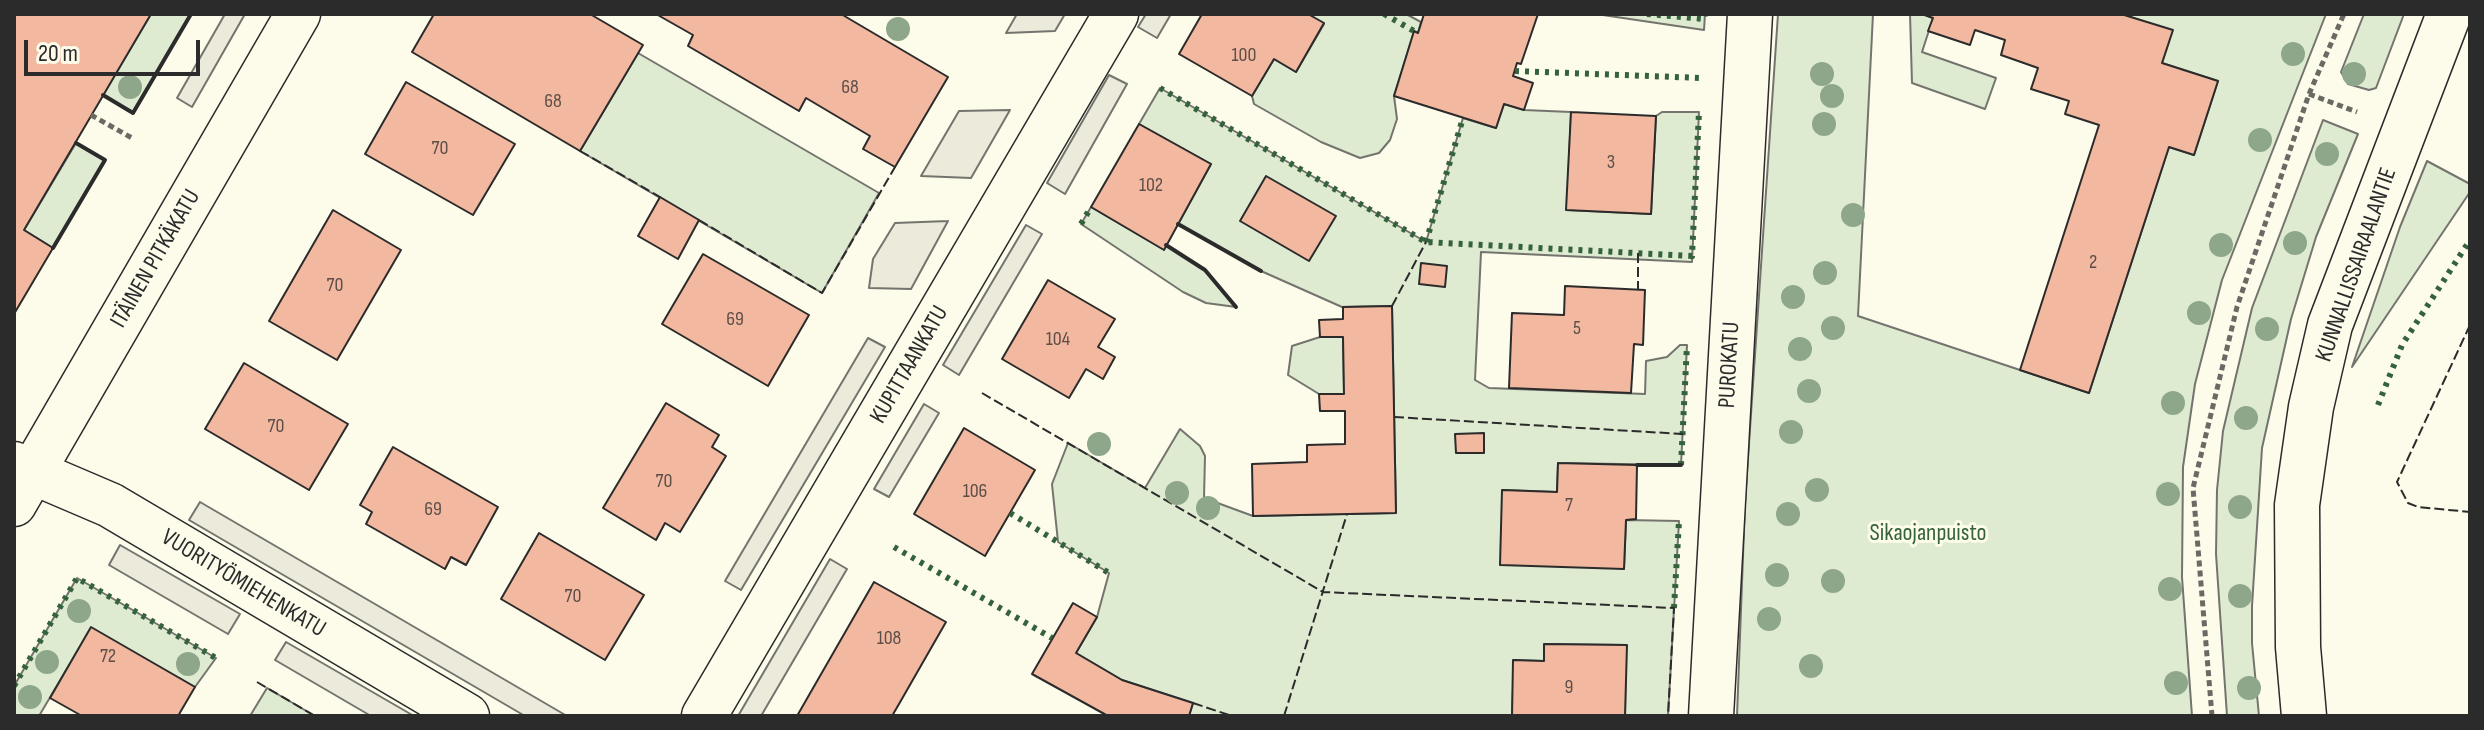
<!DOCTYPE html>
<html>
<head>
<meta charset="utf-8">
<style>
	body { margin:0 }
	#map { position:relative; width:2484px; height:730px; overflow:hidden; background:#fdfbea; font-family:"Sofia Sans Condensed",sans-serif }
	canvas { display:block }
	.frame { position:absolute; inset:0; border:16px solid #2b2b2b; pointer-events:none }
	.scale { position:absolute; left:24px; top:40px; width:176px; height:36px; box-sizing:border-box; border:4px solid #2b2b2b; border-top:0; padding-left:10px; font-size:24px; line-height:28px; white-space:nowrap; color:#2b2b2b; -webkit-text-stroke:6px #fdfbea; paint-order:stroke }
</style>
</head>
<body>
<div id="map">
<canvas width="2484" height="730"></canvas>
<div class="frame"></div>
<div class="scale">20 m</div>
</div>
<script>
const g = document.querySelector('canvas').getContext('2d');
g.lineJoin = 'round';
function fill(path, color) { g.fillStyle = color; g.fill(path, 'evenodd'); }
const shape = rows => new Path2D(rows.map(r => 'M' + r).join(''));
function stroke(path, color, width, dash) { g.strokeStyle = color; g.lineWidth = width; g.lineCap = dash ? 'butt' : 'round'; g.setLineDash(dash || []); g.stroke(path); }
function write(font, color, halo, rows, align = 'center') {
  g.font = font + ' "Sofia Sans Condensed",sans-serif'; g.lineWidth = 6; g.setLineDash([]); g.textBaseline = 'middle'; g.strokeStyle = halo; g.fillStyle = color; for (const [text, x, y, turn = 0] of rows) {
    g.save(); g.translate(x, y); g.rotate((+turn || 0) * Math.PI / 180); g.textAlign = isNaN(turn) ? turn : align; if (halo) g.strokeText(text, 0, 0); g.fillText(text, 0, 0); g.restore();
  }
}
const green = shape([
	[151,14,191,14,133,113,103,95,151,14],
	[1308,14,1406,14,1421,22,1418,33,1414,32,1394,96,1397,119,1390,140,1379,153,1360,158,1321,142,1254,104,1252,96,1274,59,1296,72,1324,24,1308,14],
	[1596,14,1705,14,1704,30,1596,14],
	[1778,14,1873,14,1858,316,2089,393,2169,147,2194,155,2218,81,2162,63,2172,31,2121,14,2326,14,2222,280,2195,384,2183,467,2182,577,2192,716,1737,716,1745,503,1778,14],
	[1910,14,1922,14,1933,18,1922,52,1996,78,1985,109,1912,83,1910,14],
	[2364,14,2404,14,2376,88,2369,90,2348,84,2341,72,2364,14],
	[638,53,879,193,822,293,580,151,638,53],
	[1160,88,1426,242,1463,118,1496,128,1504,104,1524,110,1571,112,1567,210,1651,214,1656,116,1662,112,1699,112,1692,262,1481,252,1475,380,1489,388,1645,394,1646,361,1667,357,1680,345,1687,345,1681,465,1558,463,1557,492,1503,490,1624,569,1626,520,1679,521,1668,716,1625,716,1626,645,1545,644,1544,661,1514,660,1512,716,1189,716,1193,703,1122,680,1076,653,1097,617,1109,573,1058,542,1052,484,1068,443,1145,488,1180,429,1200,446,1205,456,1204,498,1253,516,1396,513,1392,306,1342,307,1261,271,1178,224,1211,164,1139,124,1160,88],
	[2323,120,2358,134,2316,237,2291,319,2262,448,2252,606,2252,643,2259,716,2227,716,2216,554,2217,490,2223,431,2252,308,2323,120],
	[76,143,105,160,53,248,24,230,76,143],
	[2427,161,2470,184,2470,192,2352,367,2400,227,2427,161],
	[1091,207,1163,249,1166,245,1205,270,1236,307,1206,303,1183,292,1081,224,1091,207],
	[1320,337,1343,337,1344,394,1319,394,1288,375,1292,346,1320,337],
	[77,578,216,658,195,687,91,628,39,716,14,716,14,686,77,578],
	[267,688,315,716,250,716,267,688]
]);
fill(green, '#deebd1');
stroke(green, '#74746e', 2);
const parking = shape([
	[225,14,245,14,192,107,177,98,225,14],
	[1017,14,1065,14,1055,31,1006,33,1017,14],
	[1146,14,1171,14,1157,38,1138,27,1146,14],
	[1109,75,1127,84,1065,194,1047,183,1109,75],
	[1010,110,971,178,921,176,959,111,1010,110],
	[948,221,911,289,869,288,873,259,895,223,948,221],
	[1026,225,1042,234,959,375,943,365,1026,225],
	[868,338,885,347,741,590,725,581,868,338],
	[924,404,939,413,889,497,874,489,924,404],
	[200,502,567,716,525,716,189,520,200,502],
	[120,545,240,614,228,634,109,565,120,545],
	[830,559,847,569,761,716,738,716,830,559],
	[286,642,414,716,371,716,275,660,286,642]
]);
fill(parking, '#eceadb');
stroke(parking, '#74746e', 2);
const building = shape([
	[14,14,151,14,24,230,53,248,14,314,14,14],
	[434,14,590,14,643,45,580,151,412,52,434,14],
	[656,14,841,14,948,77,895,167,863,149,870,136,806,98,799,111,688,46,693,35,656,14],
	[1202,14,1308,14,1324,23,1296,72,1274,59,1252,96,1179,54,1202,14],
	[1424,14,1538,14,1521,64,1517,63,1513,76,1533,83,1524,110,1504,104,1496,128,1394,96,1414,31,1418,33,1424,14],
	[1922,14,2121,14,2173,30,2162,63,2218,81,2194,155,2169,147,2089,393,2020,370,2099,125,2065,114,2069,101,2031,89,2038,68,2001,55,2005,40,1975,30,1970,45,1928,31,1933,18,1922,14],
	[406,82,515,144,473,215,365,154,406,82],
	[1571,112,1656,116,1651,214,1566,210,1571,112],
	[1139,124,1211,164,1164,250,1091,207,1139,124],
	[1266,176,1336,216,1309,261,1240,221,1266,176],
	[660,197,699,220,678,259,638,236,660,197],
	[333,210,401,250,337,360,269,321,333,210],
	[703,254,809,315,768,386,662,324,703,254],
	[1421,263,1447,266,1445,287,1419,284,1421,263],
	[1048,280,1115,319,1098,347,1115,357,1103,379,1086,369,1069,398,1002,359,1048,280],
	[1565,286,1645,290,1643,345,1634,344,1631,393,1509,388,1512,313,1564,315,1565,286],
	[1392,306,1396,513,1253,516,1252,464,1307,462,1307,445,1345,444,1345,411,1320,411,1319,394,1344,394,1343,337,1320,337,1319,320,1343,319,1343,307,1392,306],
	[244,363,348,424,309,490,205,429,244,363],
	[666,403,719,435,712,447,726,456,680,532,665,523,656,540,603,508,666,403],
	[964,428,1035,470,985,556,914,514,964,428],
	[1484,433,1484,453,1456,453,1455,434,1484,433],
	[393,447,498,507,466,565,451,557,445,569,366,524,372,512,360,505,393,447],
	[1558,463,1637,465,1636,519,1626,520,1624,569,1500,565,1502,490,1557,492,1558,463],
	[539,533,644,595,605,660,501,599,539,533],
	[874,582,946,622,899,704,892,716,797,716,874,582],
	[1073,603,1097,617,1076,653,1122,680,1193,703,1189,716,1108,716,1032,674,1073,603],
	[91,627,195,687,178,716,82,716,50,698,91,627],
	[1544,644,1627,645,1625,716,1512,716,1513,660,1544,661,1544,644]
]);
fill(building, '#f2b8a0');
stroke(building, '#2b2b2b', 2);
const minor = shape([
	[14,464,110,505,467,716],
	[704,716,1116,14],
	[1711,716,1750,14]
]);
const tertiary = shape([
	[2304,716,2298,647,2297,505,2311,407,2330,325,2449,14]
]);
const secondary = shape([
	[14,504,298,14]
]);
stroke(minor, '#2b2b2b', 47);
stroke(tertiary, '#2b2b2b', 47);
stroke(secondary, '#2b2b2b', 47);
stroke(shape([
	[2309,94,2357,112],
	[91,115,132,138],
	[2212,716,2193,488,2237,307,2309,94,2344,14]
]), '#6a6964', 5, [6, 4]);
stroke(minor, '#fdfbea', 44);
stroke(tertiary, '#fdfbea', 44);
stroke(secondary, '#fdfbea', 44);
stroke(shape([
	[1384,14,1414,31],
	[1647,14,1704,19,1705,14],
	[1515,71,1702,78],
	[1160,88,1426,242,1692,256,1699,112],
	[1081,224,1091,207],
	[1426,242,1463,118],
	[2378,405,2402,345,2470,240],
	[1681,465,1687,345],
	[1010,513,1109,573],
	[894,547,1052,638],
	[1674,608,1679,521],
	[14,686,77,578,216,658]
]), '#34623c', 6, [4, 6]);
stroke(shape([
	[580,151,660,197],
	[699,220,822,293,895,167],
	[1638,253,1638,290],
	[1392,306,1426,242],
	[2470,325,2397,482,2408,503,2418,507,2470,512],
	[982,393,1323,592,1674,608,1668,716],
	[1394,417,1683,434],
	[257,682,315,716],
	[1193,703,1232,716],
	[1284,716,1347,514]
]), '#2b2b2b', 2, [10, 4]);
stroke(shape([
	[103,95,133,113,191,14],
	[1178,224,1261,271],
	[1166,245,1205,270,1236,307],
	[53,248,105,160,76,143],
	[1637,465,1681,465]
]), '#2b2b2b', 4);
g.fillStyle = '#8ea78a';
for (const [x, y] of [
	[898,29],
	[2293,54],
	[1822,74],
	[2354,74],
	[130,87],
	[1832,96],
	[1824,124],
	[2260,140],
	[2327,154],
	[1853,215],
	[2295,243],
	[2221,245],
	[1825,273],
	[1793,297],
	[2199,313],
	[1833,328],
	[2267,329],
	[1800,349],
	[1809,391],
	[2173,403],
	[2246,418],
	[1791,432],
	[1099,444],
	[1817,490],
	[1177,493],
	[2168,494],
	[2240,507],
	[1208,508],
	[1788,514],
	[1777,575],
	[1833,581],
	[2170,589],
	[2240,596],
	[79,611],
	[1769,619],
	[47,662],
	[188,664],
	[1811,666],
	[2176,683],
	[2249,688],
	[30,697]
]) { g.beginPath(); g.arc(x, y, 12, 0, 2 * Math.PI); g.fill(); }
write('20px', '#5d4e48', null, [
	["100",1244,56],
	["68",850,88],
	["68",553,102],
	["70",440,149],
	["3",1611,163],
	["102",1151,186],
	["2",2093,263],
	["70",335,286],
	["69",735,320],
	["5",1577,329],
	["104",1058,340],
	["70",276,427],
	["70",664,482],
	["106",975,492],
	["7",1569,506],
	["69",433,510],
	["70",573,597],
	["108",889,639],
	["72",108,657],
	["9",1569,688]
]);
write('24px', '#2b2b2b', '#fdfbea', [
	["ITÄINEN PITKÄKATU",156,259,-60],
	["KUNNALLISSAIRAALANTIE",2357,265,-71],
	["KUPITTAANKATU",910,365,-60],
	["PUROKATU",1730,365,-87],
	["VUORITYÖMIEHENKATU",243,584,31]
]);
write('24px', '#34623c', '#fdfbea', [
	["Sikaojanpuisto",1928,534]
]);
</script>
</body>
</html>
